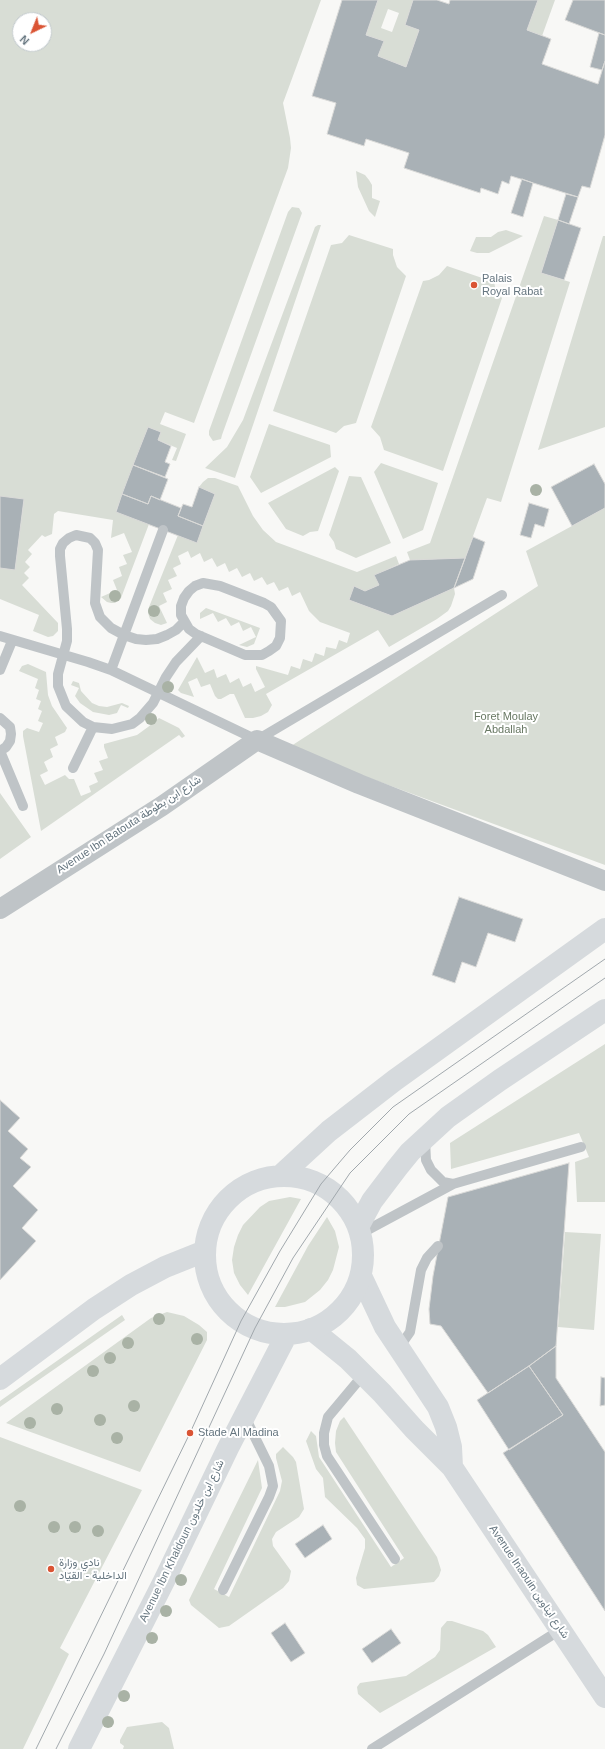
<!DOCTYPE html>
<html>
<head>
<meta charset="utf-8">
<style>
	body { margin:0 }
	#map { position:relative; width:605px; height:1749px; overflow:hidden; background:#f8f8f6; font-family:Helvetica,sans-serif }
	canvas { display:block }
	.north { position:absolute; left:12px; top:12px; width:40px; height:40px; box-sizing:border-box; background:#fff; border:1px solid #c1c8cc; border-radius:50%; rotate:223deg; font-size:11px; font-weight:700; line-height:16px; text-align:center; color:#65757f }
	.north::after { content:''; display:block; margin:auto; width:14px; height:18px; background:#da5434; clip-path:polygon(50% 0,100% 100%,50% 72%,0 100%) }
</style>
</head>
<body>
<div id="map">
<canvas width="605" height="1749"></canvas>
<div class="north">N</div>
</div>
<script>
const g = document.querySelector('canvas').getContext('2d');
g.lineJoin = 'round';
function fill(path, color) { g.fillStyle = color; g.fill(path, 'evenodd'); }
const shape = rows => new Path2D(rows.map(r => 'M' + r).join(''));
function stroke(path, color, width, dash) { g.strokeStyle = color; g.lineWidth = width; g.lineCap = dash ? 'butt' : 'round'; g.setLineDash(dash || []); g.stroke(path); }
function write(font, color, halo, rows, align = 'center') {
  g.font = font + ' Helvetica,Vazirmatn,sans-serif'; g.lineWidth = 4; g.setLineDash([]); g.textBaseline = 'middle'; g.strokeStyle = halo; g.fillStyle = color; for (const [text, x, y, turn = 0] of rows) {
    g.save(); g.translate(x, y); g.rotate((+turn || 0) * Math.PI / 180); g.textAlign = isNaN(turn) ? turn : align; if (halo) g.strokeText(text, 0, 0); g.fillText(text, 0, 0); g.restore();
  }
}
fill(shape([
	[0,0,321,0,283,103,290,138,291,148,288,168,194,423,165,412,160,424,186,434,176,461,172,460,177,448,158,440,161,432,148,427,116,511,149,524,121,598,115,603,111,603,107,602,101,597,117,590,113,580,122,576,119,567,127,564,123,555,132,552,124,533,111,538,113,520,58,511,54,514,52,534,45,537,42,535,28,550,32,554,25,562,30,567,24,573,29,578,22,585,58,623,58,631,53,636,48,637,33,631,39,615,0,599,0,568,15,570,24,500,0,496],
	[20,20,44,20,44,44,20,44],
	[378,0,413,0,405,25,419,30,406,67,378,56,383,41,366,35],
	[388,9,399,13,392,32,381,28],
	[538,0,555,0,542,36,527,30],
	[356,171,365,175,369,180,372,185,372,198,380,201,375,217,369,211,358,187],
	[292,207,299,208,302,213,222,435,221,439,213,441,209,435,209,431,288,212],
	[544,216,558,220,541,273,570,282,501,502,487,498,465,558,410,560,407,552,430,543],
	[318,225,321,225,235,478,205,468,227,447,243,420,315,227],
	[506,230,523,236,489,253,477,253,470,251,476,237,491,237,498,232],
	[349,235,393,249,393,255,397,267,406,276,356,423,344,426,336,433,273,411,331,245,342,243],
	[603,236,605,236,605,427,538,450],
	[447,266,494,282,496,291,502,298,443,471,384,450,380,437,371,427,423,281,429,280,439,275],
	[269,424,330,445,331,457,261,493,250,477],
	[381,463,438,483,423,530,403,539,374,472],
	[335,467,339,471,318,531,310,532,303,536,286,529,268,503],
	[349,476,361,477,391,543,356,558,336,549,334,542,329,535],
	[208,478,215,478,238,486,253,516,263,530,276,542,357,572,396,556,399,564,375,575,379,585,365,591,354,586,349,600,392,616,454,588,455,594,451,606,448,611,437,619,389,647,378,630,266,694,272,705,268,712,261,716,253,718,245,718,234,694,230,694,221,699,218,699,215,696,210,684,201,687,197,678,188,682,194,697,181,693,178,690,197,657,205,673,214,669,217,678,226,674,230,683,239,678,243,687,251,683,255,692,265,687,256,669,256,666,288,675,291,666,300,669,303,659,312,662,315,653,324,656,326,647,336,649,339,640,347,643,350,633,320,622,309,611,300,592,292,596,288,587,279,591,274,582,267,585,262,577,254,581,250,573,242,577,237,568,229,572,225,563,217,567,212,558,204,562,200,553,191,558,188,551,178,556,181,564,173,568,177,576,168,580,172,589,163,593,167,602,159,606,167,623,161,625,155,623,150,619,148,613,149,607,178,535,197,542,215,494,199,487,203,482],
	[605,508,605,865,288,748,538,586,526,551],
	[206,608,260,628,254,644,247,647,239,645,256,637,251,627,243,631,239,622,231,626,226,618,218,622,213,613,200,619,200,613],
	[28,664,46,672,48,695,52,706,67,728,65,732,55,737,58,745,50,749,53,757,44,762,48,771,40,775,45,785,65,775,69,779,74,779,81,796,91,792,89,786,98,782,94,773,103,770,99,761,108,758,104,747,104,744,137,735,148,727,159,718,179,728,185,736,182,738,179,735,41,831,23,736,23,731,27,728,39,732,43,723,38,721,42,711,38,709,41,701,36,699,39,690,35,688,38,679,19,671,22,666],
	[73,681,79,683,81,691,92,703,99,706,107,707,122,703,129,706,128,708,121,705,117,713,109,715,93,712,80,703,75,696,79,688,71,685],
	[0,793,31,837,0,859],
	[605,1044,605,1202,577,1202,575,1162,589,1157,579,1133,451,1169,450,1143],
	[290,1197,301,1199,248,1295,240,1285,234,1273,232,1260,234,1247,238,1235,243,1225,260,1207,269,1201],
	[327,1217,335,1231,339,1247,333,1270,328,1280,320,1290,305,1302,285,1307,275,1307,308,1246],
	[565,1232,601,1234,594,1330,558,1327],
	[167,1312,184,1316,199,1325,207,1332,207,1340,140,1472,6,1423,151,1318],
	[122,1315,125,1320,0,1407,0,1401],
	[344,1417,437,1557,441,1570,439,1576,434,1582,364,1589,357,1585,356,1578,365,1548,365,1539,357,1528,325,1497,323,1478,316,1469,306,1441,311,1431,316,1436,319,1457,391,1567,404,1558,336,1452,335,1443,336,1431,340,1421],
	[0,1437,142,1490,60,1648,69,1654,23,1749,0,1749],
	[283,1447,293,1457,296,1462,304,1509,299,1517,276,1532,272,1539,273,1546,291,1571,289,1581,283,1588,229,1626,219,1628,191,1605,189,1600,258,1460,262,1488,214,1589,229,1597,280,1491,282,1481,276,1458,276,1454],
	[447,1621,452,1621,483,1631,488,1635,496,1647,380,1713,358,1694,357,1687,360,1683,406,1676,435,1657,440,1650,441,1628],
	[162,1722,169,1728,174,1749,123,1749,124,1746,120,1743,120,1740,127,1727]
]), '#d8ddd5');
const building = shape([
	[342,0,378,0,366,35,384,41,378,56,406,67,419,30,405,25,413,0,437,0,449,4,450,0,538,0,527,30,551,39,542,64,598,84,605,61,605,135,590,188,582,186,578,197,511,176,509,184,502,181,498,194,481,188,480,193,404,168,409,153,366,139,364,146,327,134,336,103,312,96,342,0],
	[573,0,605,0,605,35,565,20,573,0],
	[599,33,605,35,605,61,602,70,590,67,599,33],
	[522,179,533,183,523,217,511,213,522,179],
	[566,194,578,197,569,224,558,220,566,194],
	[558,220,581,228,564,280,541,273,558,220],
	[148,427,161,432,158,440,171,446,165,462,170,464,165,477,133,465,148,427],
	[594,464,605,484,605,508,572,526,551,487,594,464],
	[133,465,168,479,160,500,151,496,148,504,122,494,133,465],
	[199,487,215,494,203,526,178,516,183,504,192,507,199,487],
	[122,494,148,504,151,496,181,508,178,516,203,526,197,543,116,512,122,494],
	[0,496,24,499,15,570,0,568,0,496],
	[529,503,549,509,544,527,535,524,531,538,520,535,529,503],
	[473,537,485,542,473,579,454,588,473,537],
	[465,558,454,588,392,616,349,600,354,586,365,591,379,585,374,575,410,560,465,558],
	[459,897,523,919,515,942,488,933,476,967,462,962,455,983,432,975,459,897],
	[0,1100,20,1118,8,1131,28,1149,20,1158,31,1167,13,1186,38,1210,22,1228,36,1241,0,1280,0,1100],
	[569,1163,556,1346,529,1366,488,1393,441,1326,430,1324,429,1309,433,1276,448,1197,569,1163],
	[556,1346,556,1378,605,1452,605,1611,503,1453,563,1415,529,1366,556,1346],
	[529,1366,563,1415,509,1450,477,1400,529,1366],
	[601,1377,605,1378,605,1405,600,1406,601,1377],
	[323,1525,332,1539,305,1558,295,1544,323,1525],
	[285,1623,305,1653,291,1662,271,1633,285,1623],
	[391,1629,401,1643,372,1663,362,1649,391,1629]
]);
fill(building, '#a9b1b6');
stroke(building, '#dadad8', 1);
stroke(shape([
	[203,583,220,586,264,603,271,607,281,621,280,638,276,646,269,651,262,655,245,655,196,634,189,629,181,615,181,606,184,598,189,591,195,586,203,583],
	[184,622,176,630,167,635,157,639,146,640,136,639,124,635,111,628,100,617,95,603,98,550,95,543,90,538,76,535,69,538,63,543,60,549,60,556,67,629,67,641,58,674,58,686,66,706,83,722,93,727,112,729,132,724,140,718,153,703,166,677,176,662,201,636],
	[0,636,88,662,111,670,257,740,502,595],
	[0,670,12,641],
	[111,670,163,530],
	[0,718,10,727,11,734,10,741,6,747,0,751],
	[0,751,23,806],
	[73,768,93,727],
	[425,1140,426,1160,431,1170,443,1182,453,1184],
	[360,1234,453,1184,581,1147],
	[397,1346,403,1342,410,1332,421,1270,427,1258,438,1246],
	[364,1374,328,1417,324,1433,324,1445,327,1456,395,1559],
	[223,1590,269,1497,273,1486,269,1466,245,1417],
	[372,1749,560,1630]
]), '#bfc4c7', 10);
stroke(shape([
	[0,909,162,806,257,740,359,784,605,881]
]), '#bfc4c7', 20);
stroke(shape([
	[361,1276,385,1327,438,1407,446,1427,451,1447,452,1467],
	[311,1329,348,1359,382,1393,414,1429,452,1467,605,1697]
]), '#d6dadd', 22);
stroke(shape([
	[280,1176,329,1131,395,1080,605,929],
	'205 1255a79 79 0 1 1 158 0a79 79 0 1 1-158 0Z',
	[358,1227,372,1201,397,1168,410,1152,448,1117,500,1080,605,1010],
	[0,1379,94,1309,131,1285,165,1267,205,1251],
	[79,1749,164,1581,228,1448,287,1334]
]), '#d6dadd', 22);
stroke(shape([
	[36,1749,190,1433,241,1321,280,1251,321,1184,350,1150,393,1107,605,959],
	[56,1749,104,1654,255,1328,293,1258,350,1173,409,1114,605,978]
]), '#a1a8ad', 1);
g.fillStyle = '#a9b2a5';
for (const [x, y] of [
	[536,490],
	[115,596],
	[154,611],
	[168,687],
	[151,719],
	[159,1319],
	[197,1339],
	[128,1343],
	[110,1358],
	[93,1371],
	[134,1406],
	[57,1409],
	[100,1420],
	[30,1423],
	[117,1438],
	[20,1506],
	[54,1527],
	[75,1527],
	[98,1531],
	[181,1580],
	[166,1611],
	[152,1638],
	[124,1696],
	[108,1722]
]) { g.beginPath(); g.arc(x, y, 6, 0, 2 * Math.PI); g.fill(); }
for (const [x, y, r, color] of [
	[474,285,4,"#da5434"],
	[190,1433,4,"#da5434"],
	[51,1569,4,"#da5434"]
]) { const dot = new Path2D(); dot.arc(x, y, r, 0, 2 * Math.PI); g.fillStyle = color; g.fill(dot); stroke(dot, '#fff', 1.5); }
write('11px', '#65757f', '#fff', [
	["Palais",482,279],
	["Royal Rabat",482,292],
	["Stade Al Madina",198,1433],
	["نادي وزارة",59,1563],
	["الداخلية - القيّاد",59,1576]
], 'left');
write('11px', '#687863', '#fff', [
	["Foret Moulay",506,717],
	["Abdallah",506,730]
]);
write('11px', '#65757f', '#fff', [
	["Avenue Ibn Batouta شارع ابن بطوطة",129,825,-33],
	["Avenue Ibn Khaldoun شارع ابن خلدون",182,1541,-64],
	["Avenue Inaouin شارع ايناوين",529,1582,56]
]);
</script>
</body>
</html>
